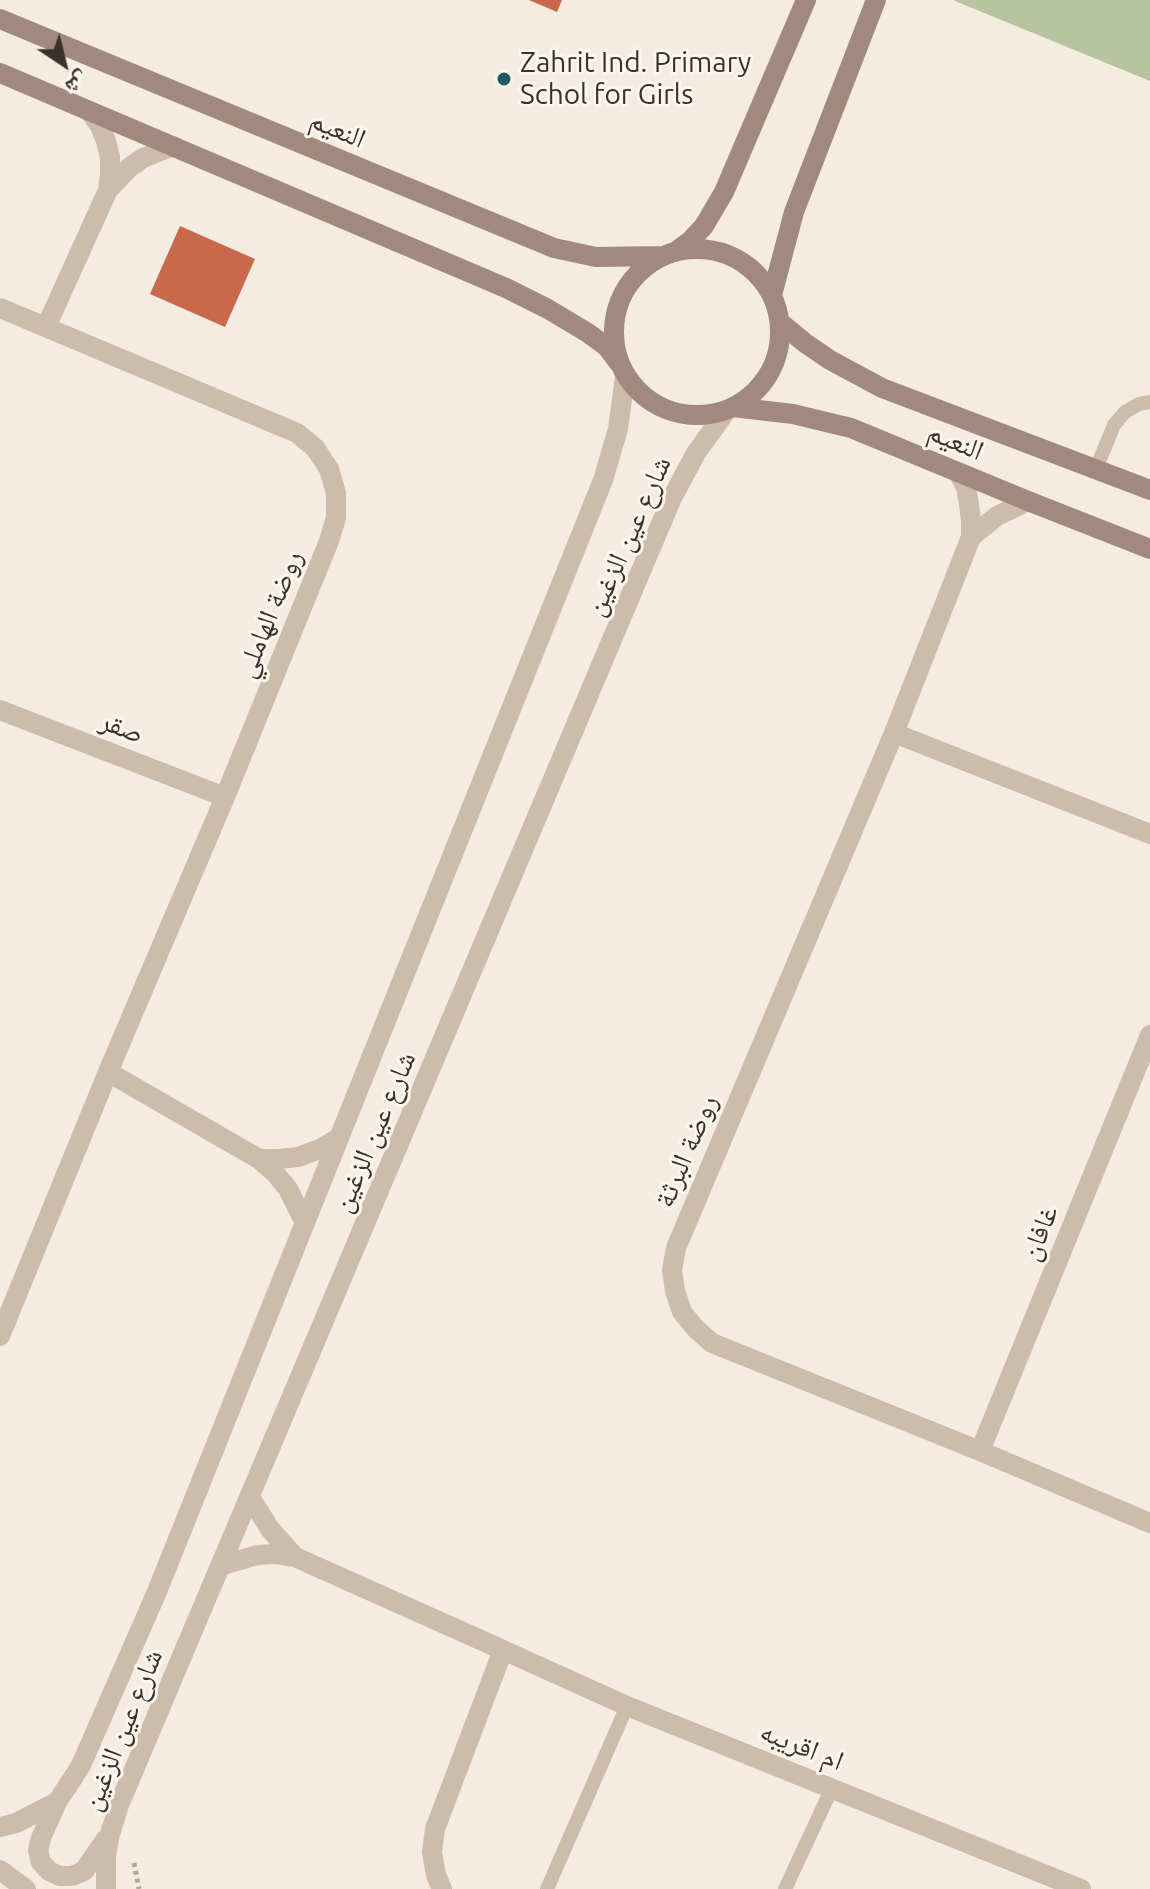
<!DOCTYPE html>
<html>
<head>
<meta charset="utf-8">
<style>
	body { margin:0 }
	#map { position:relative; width:1150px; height:1889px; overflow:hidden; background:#f4ebe1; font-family:Ubuntu,"Noto Naskh Arabic",sans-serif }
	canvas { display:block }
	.north { position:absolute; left:24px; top:24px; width:80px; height:80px; -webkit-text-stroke:6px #fbf5ee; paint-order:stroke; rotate:145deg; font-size:22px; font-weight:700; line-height:32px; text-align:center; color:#3b302b }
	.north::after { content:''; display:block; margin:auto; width:28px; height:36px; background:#3b302b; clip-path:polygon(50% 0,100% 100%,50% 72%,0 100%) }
</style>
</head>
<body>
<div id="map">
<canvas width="1150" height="1889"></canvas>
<div class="north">ش</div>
</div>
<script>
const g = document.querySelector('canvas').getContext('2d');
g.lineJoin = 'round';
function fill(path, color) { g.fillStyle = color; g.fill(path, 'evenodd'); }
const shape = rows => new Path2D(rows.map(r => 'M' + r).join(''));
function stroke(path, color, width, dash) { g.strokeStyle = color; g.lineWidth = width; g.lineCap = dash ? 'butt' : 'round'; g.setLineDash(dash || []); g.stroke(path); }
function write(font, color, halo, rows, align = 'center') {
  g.font = font + ' Ubuntu,"Noto Naskh Arabic",sans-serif'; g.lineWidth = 6; g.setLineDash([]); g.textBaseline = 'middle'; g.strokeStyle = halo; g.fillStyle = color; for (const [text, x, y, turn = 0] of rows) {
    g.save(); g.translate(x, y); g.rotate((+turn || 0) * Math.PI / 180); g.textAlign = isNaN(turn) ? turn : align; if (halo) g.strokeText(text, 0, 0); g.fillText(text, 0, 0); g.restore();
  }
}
fill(shape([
	[1150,0,1150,81,955,1,955,0]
]), '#b8c4a0');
fill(shape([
	[529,0,562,0,557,12],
	[180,226,255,259,225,327,150,294]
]), '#c8694b');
stroke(shape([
	[134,1863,139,1889]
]), '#b9a596', 5, [4, 4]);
stroke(shape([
	[1096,469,1114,425,1125,412,1139,404,1150,402],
	[547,1889,627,1706],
	[785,1889,832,1788]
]), '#cdbbac', 14);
stroke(shape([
	[90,112,100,126,106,141,110,157,110,174,108,190],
	[0,308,297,433,315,448,329,469,336,493,336,518,329,541,225,797,108,1072,0,1336],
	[46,327,108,190,130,167,143,158,173,146],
	[959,473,966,488,969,504,971,521,971,537,894,733,676,1248,672,1270,675,1291,682,1312,696,1329,712,1343,980,1451,1150,1523],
	[971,537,997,516,1028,501],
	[0,710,225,797],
	[894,733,1150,834],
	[108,1072,259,1159,275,1173,288,1189,305,1223],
	[259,1159,279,1159,298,1157,320,1149,339,1138],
	[980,1451,1150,1035],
	[250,1497,270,1529,295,1557],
	[220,1566,257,1555,276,1554,295,1557,503,1650],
	[57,1802,41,1838,38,1850,41,1862,49,1871,60,1876,72,1876,84,1871,106,1839],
	[0,1827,16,1823,57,1802,71,1781,81,1765,156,1594,603,480,618,429,625,377],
	[0,1870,26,1889],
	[106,1889,106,1855,110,1834,119,1805,671,500,696,453,727,410],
	[442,1889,436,1875,432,1852,435,1829,503,1650,627,1706,1081,1889]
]), '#cdbbac', 20);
stroke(shape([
	[0,19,554,248,596,257,662,256],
	[0,73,506,288,548,309,588,333,607,347,619,363],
	'614 332a83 83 0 1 1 166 0a83 83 0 1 1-166 0Z',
	[675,252,690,241,704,226,724,192,806,0],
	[772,295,794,212,876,0],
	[782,324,805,343,830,360,882,388,1150,490],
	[733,407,793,414,851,428,1028,501,1150,549]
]), '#a18a7d', 20);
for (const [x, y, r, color] of [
	[504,79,8,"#1f5a5e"]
]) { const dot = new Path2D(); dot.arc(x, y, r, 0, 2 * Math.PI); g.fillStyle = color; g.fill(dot); stroke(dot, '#fbf5ee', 3); }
write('28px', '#3b302b', '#fbf5ee', [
	["Zahrit Ind. Primary",520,63],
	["Schol for Girls",520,95]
], 'left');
write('28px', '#3b302b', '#fbf5ee', [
	["النعيم",338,129,23],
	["النعيم",956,441,23],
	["شارع عين الزغين",628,536,-66],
	["روضة الهاملي",269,614,-68],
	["صقر",122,727,21],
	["شارع عين الزغين",374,1132,-67],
	["روضة البرثة",686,1151,-67],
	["غافان",1039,1233,-68],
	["شارع عين الزغين",122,1730,-68],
	["ام اقريبه",802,1746,22]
]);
</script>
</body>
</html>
